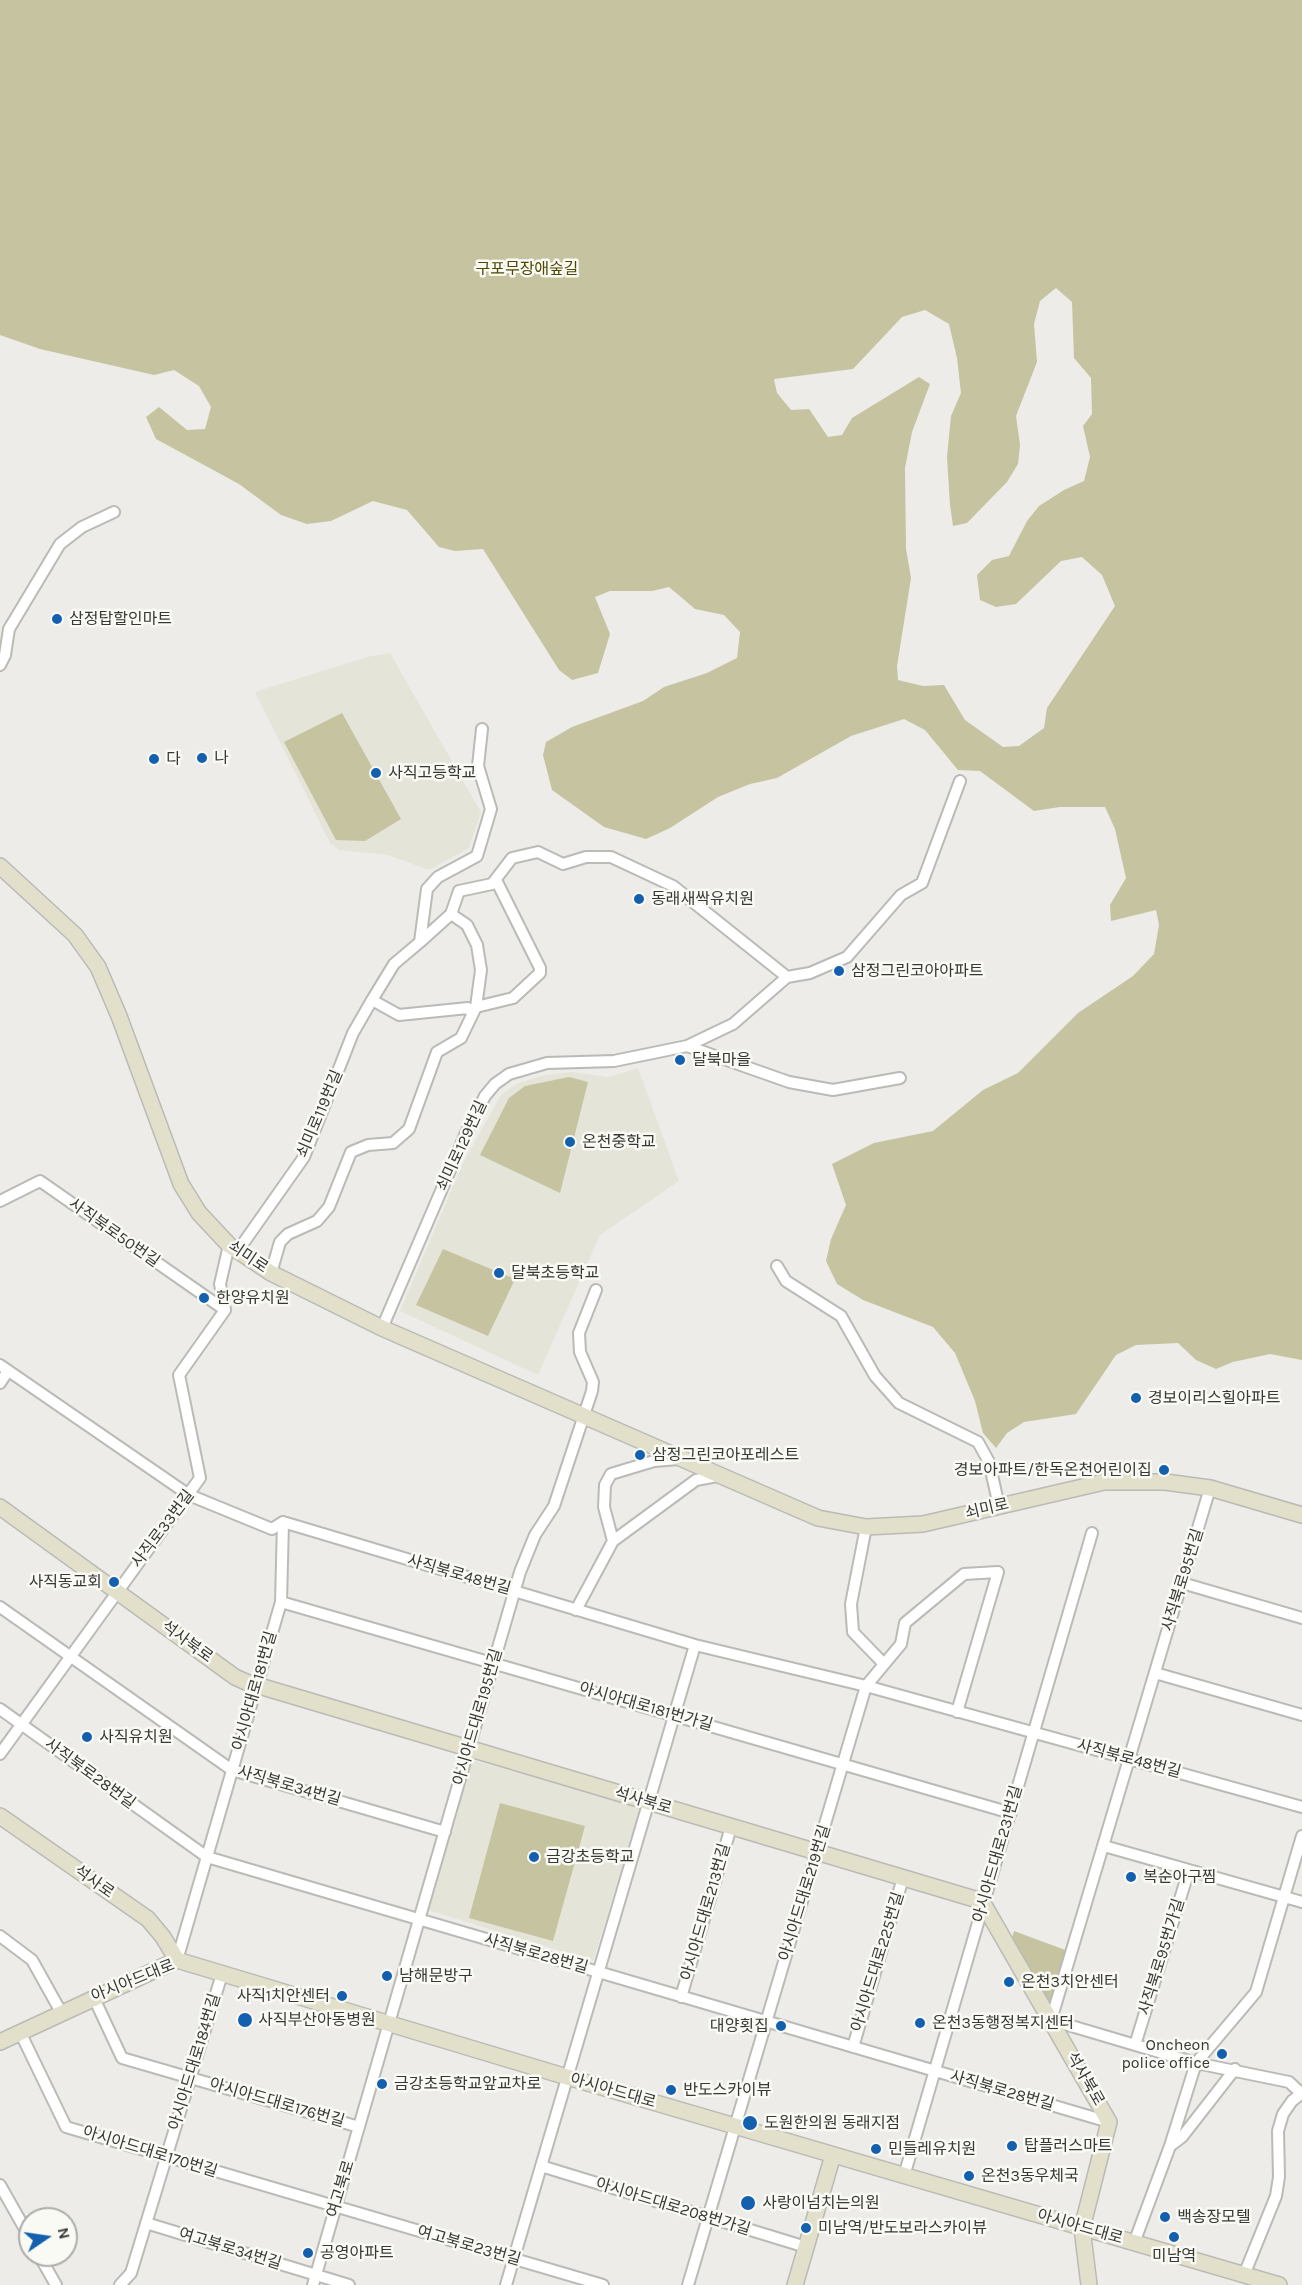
<!DOCTYPE html>
<html>
<head>
<meta charset="utf-8">
<style>
	body { margin:0 }
	#map { position:relative; width:1302px; height:2285px; overflow:hidden; background:#edece8; font-family:Karla,sans-serif }
	canvas { display:block }
	.north { position:absolute; left:18px; top:2207px; width:60px; height:60px; box-sizing:border-box; background:#fafaf5; border:2px solid #acaca9; border-radius:50%; rotate:77deg; font-size:16px; font-weight:700; line-height:24px; text-align:center; color:#383836 }
	.north::after { content:''; display:block; margin:auto; width:21px; height:27px; background:#1360af; clip-path:polygon(50% 0,100% 100%,50% 72%,0 100%) }
</style>
</head>
<body>
<div id="map">
<canvas width="1302" height="2285"></canvas>
<div class="north">N</div>
</div>
<script>
const g = document.querySelector('canvas').getContext('2d');
g.lineJoin = 'round';
function fill(path, color) { g.fillStyle = color; g.fill(path, 'evenodd'); }
const shape = rows => new Path2D(rows.map(r => 'M' + r).join(''));
function stroke(path, color, width, dash) { g.strokeStyle = color; g.lineWidth = width; g.lineCap = dash ? 'butt' : 'round'; g.setLineDash(dash || []); g.stroke(path); }
function write(font, color, halo, rows, align = 'center') {
  g.font = font + ' Karla,"Noto Sans KR",sans-serif'; g.lineWidth = 5; g.setLineDash([]); g.textBaseline = 'middle'; g.strokeStyle = halo; g.fillStyle = color; for (const [text, x, y, turn = 0] of rows) {
    g.save(); g.translate(x, y); g.rotate((+turn || 0) * Math.PI / 180); g.textAlign = isNaN(turn) ? turn : align; if (halo) g.strokeText(text, 0, 0); g.fillText(text, 0, 0); g.restore();
  }
}
fill(shape([
	[390,653,481,812,469,848,429,870,388,855,339,850,330,843,255,692,367,657],
	[638,1068,679,1181,600,1235,538,1375,400,1311,463,1163,501,1095,518,1083,545,1075,572,1072,609,1077],
	[475,1761,641,1805,593,1961,428,1910,471,1762]
]), '#e5e4d8');
fill(shape([
	[0,0,1302,0,1302,1360,1270,1354,1233,1362,1216,1369,1196,1360,1178,1343,1136,1345,1116,1355,1076,1414,1024,1422,1007,1433,996,1448,983,1433,975,1401,955,1353,933,1327,863,1300,837,1284,826,1261,831,1239,846,1205,832,1164,874,1143,933,1131,983,1090,1018,1073,1078,1013,1133,976,1154,954,1159,925,1156,910,1111,921,1110,905,1126,878,1115,829,1105,807,1060,807,1034,811,980,771,958,770,925,730,904,719,851,736,777,778,750,784,718,797,670,828,646,839,604,827,552,790,543,755,546,742,572,727,643,701,664,687,707,673,737,658,740,632,724,615,695,609,669,587,652,591,610,591,595,597,610,634,598,673,572,680,559,670,483,549,455,551,439,547,407,510,373,501,331,521,307,524,281,515,239,484,156,439,146,417,159,407,187,430,205,429,211,407,199,386,174,370,154,375,40,349,0,335],
	[1056,288,1072,302,1074,358,1091,378,1092,414,1083,426,1090,457,1084,481,1064,490,1039,506,1027,521,1009,556,992,560,977,575,980,600,996,607,1016,604,1061,561,1082,557,1102,575,1115,606,1047,708,1044,728,1019,746,1003,747,965,720,944,685,923,686,898,680,897,666,911,578,906,549,905,468,912,432,930,384,919,377,852,418,842,435,828,437,809,409,791,410,777,393,774,379,853,369,902,317,925,310,949,324,957,358,961,393,951,416,947,457,950,505,953,526,967,523,1007,482,1018,464,1020,445,1016,416,1037,362,1034,324,1040,301],
	[342,713,401,819,365,841,336,840,284,742],
	[569,1077,588,1082,560,1193,480,1155,509,1098,525,1086],
	[443,1249,515,1279,488,1336,416,1305],
	[500,1803,585,1826,553,1941,469,1918],
	[1014,1931,1068,1951,1052,2009,1011,1941]
]), '#c6c3a0');
const street = shape([
	[0,665,5,655,9,629,60,544,82,527,114,512],
	[420,942,451,914,459,891,492,884,512,858,538,852,563,864,586,857,611,857,673,886,787,977],
	[372,1000,399,1015,468,1008,472,1013],
	[476,1007,513,998,540,973,540,968,496,880],
	[687,1046,789,1082,833,1090,900,1078],
	[0,1201,40,1181,225,1310],
	[237,1252,304,1157,353,1033,372,1000,394,964,420,942,427,889,438,877,477,856,491,809,478,766,482,729],
	[777,1266,786,1281,841,1316,875,1376,899,1403,978,1442,989,1462,999,1506],
	[271,1273,280,1242,288,1234,317,1221,329,1207,351,1152,368,1145,393,1143,409,1129,437,1052,461,1038,476,1007,481,970,477,945,467,925,451,914],
	[382,1328,466,1133,485,1096,495,1084,509,1074,547,1063,614,1061,687,1046,733,1024,787,977,810,973,847,957,901,895,922,883,960,781],
	[0,1365,189,1495,272,1529,283,1522,695,1645,866,1686,1302,1807],
	[0,1383,8,1371],
	[1210,1488,1051,2020,1196,2063,1289,2082,1301,2093],
	[866,1527,851,1604,853,1632,883,1663],
	[613,1541,604,1507,605,1485,611,1474,654,1461,678,1459],
	[1182,1583,1302,1618],
	[281,1602,1011,1813],
	[0,1607,232,1770,445,1832],
	[576,1610,613,1541,696,1480,717,1476],
	[1155,1673,1302,1715],
	[0,1709,207,1857,1109,2122],
	[0,1754,200,1478,179,1375,225,1310,220,1284,229,1245],
	[1104,1846,1302,1902],
	[0,1936,32,1960,61,2012],
	[177,1960,281,1602,283,1522],
	[93,1996,122,2058,359,2127],
	[681,1997,731,1827],
	[20,2032,66,2127,603,2285],
	[1135,2045,1189,1870],
	[853,2047,903,1878],
	[1170,2146,1182,2137,1235,2069],
	[541,2166,806,2247],
	[904,2176,1092,1533],
	[0,2185,30,2238],
	[146,2223,349,2285],
	[1134,2243,1170,2146,1196,2063,1256,1992,1302,1836],
	[39,2255,56,2285],
	[1244,2275,1276,2196,1279,2177,1278,2131,1283,2114,1292,2101,1302,2093],
	[120,2285,131,2273,222,1974],
	[313,2285,520,1572,535,1535,554,1506,592,1391,593,1382,580,1352,579,1333,596,1290],
	[506,2285,695,1645],
	[688,2285,866,1686,901,1644,905,1623,964,1574,998,1572,957,1712]
]);
const secondary = shape([
	[0,866,75,935,98,967,119,1016,181,1184,199,1213,229,1245,271,1273,382,1328,818,1518,866,1527,923,1524,1104,1482,1165,1482,1210,1488,1302,1515],
	[0,1507,235,1677,246,1682,978,1900,984,1905,1109,2122,1082,2228,1089,2285],
	[0,1816,148,1919,163,1937,177,1960],
	[0,2042,177,1960,567,2077,1279,2285],
	[795,2285,833,2155]
]);
stroke(street, '#babab6', 14);
stroke(secondary, '#babab6', 18);
stroke(street, '#fff', 10);
stroke(secondary, '#e2e0ca', 15);
for (const [x, y, r, color] of [
	[57,619,6,"#1360af"],
	[202,758,6,"#1360af"],
	[154,759,6,"#1360af"],
	[376,773,6,"#1360af"],
	[639,899,6,"#1360af"],
	[839,971,6,"#1360af"],
	[680,1060,6,"#1360af"],
	[570,1142,6,"#1360af"],
	[499,1273,6,"#1360af"],
	[204,1298,6,"#1360af"],
	[1136,1398,6,"#1360af"],
	[640,1455,6,"#1360af"],
	[1164,1470,6,"#1360af"],
	[114,1582,6,"#1360af"],
	[87,1737,6,"#1360af"],
	[534,1857,6,"#1360af"],
	[1131,1877,6,"#1360af"],
	[387,1976,6,"#1360af"],
	[1009,1982,6,"#1360af"],
	[342,1996,6,"#1360af"],
	[245,2020,8,"#1360af"],
	[920,2023,6,"#1360af"],
	[781,2026,6,"#1360af"],
	[1222,2054,6,"#1360af"],
	[382,2084,6,"#1360af"],
	[671,2090,6,"#1360af"],
	[750,2123,8,"#1360af"],
	[1012,2146,6,"#1360af"],
	[876,2149,6,"#1360af"],
	[969,2176,6,"#1360af"],
	[748,2203,8,"#1360af"],
	[1165,2217,6,"#1360af"],
	[806,2228,6,"#1360af"],
	[1174,2237,6,"#1360af"],
	[308,2253,6,"#1360af"]
]) { const dot = new Path2D(); dot.arc(x, y, r, 0, 2 * Math.PI); g.fillStyle = color; g.fill(dot); stroke(dot, '#fafaf5', 2); }
write('16px', '#4f4900', '#fafaf5', [
	["구포무장애숲길",527,269]
]);
write('16px', '#383836', '#fafaf5', [
	["삼정탑할인마트",69,619],
	["나",214,758],
	["다",166,759],
	["사직고등학교",388,773],
	["동래새싹유치원",651,899],
	["삼정그린코아아파트",851,971],
	["달북마을",692,1060],
	["온천중학교",582,1142],
	["달북초등학교",511,1273],
	["한양유치원",216,1298],
	["경보이리스힐아파트",1148,1398],
	["삼정그린코아포레스트",652,1455],
	["경보아파트/한독온천어린이집",1152,1470,"right"],
	["사직동교회",102,1582,"right"],
	["사직유치원",99,1737],
	["금강초등학교",546,1857],
	["복순아구찜",1143,1877],
	["남해문방구",399,1976],
	["온천3치안센터",1021,1982],
	["사직1치안센터",330,1996,"right"],
	["사직부산아동병원",258,2020],
	["온천3동행정복지센터",932,2023],
	["대양횟집",769,2026,"right"],
	["Oncheon",1210,2045,"right"],
	["police office",1210,2063,"right"],
	["금강초등학교앞교차로",394,2084],
	["반도스카이뷰",683,2090],
	["도원한의원 동래지점",764,2123],
	["탑플러스마트",1024,2146],
	["민들레유치원",888,2149],
	["온천3동우체국",981,2176],
	["사랑이넘치는의원",762,2203],
	["백송장모텔",1177,2217],
	["미남역/반도보라스카이뷰",818,2228],
	["공영아파트",320,2253],
	["미남역",1174,2256,"center"]
], 'left');
write('16px', '#383836', '#fafaf5', [
	["쇠미로119번길",320,1114,-67],
	["쇠미로129번길",462,1146,-65],
	["사직북로50번길",114,1233,35],
	["쇠미로",248,1257,34],
	["쇠미로",987,1509,-13],
	["사직로33번길",163,1529,-53],
	["사직북로48번길",459,1575,16],
	["사직북로95번길",1183,1580,-73],
	["석사북로",187,1642,36],
	["아시아대로181번길",255,1691,-74],
	["아시아대로181번가길",646,1707,16],
	["아시아드대로195번길",478,1717,-74],
	["사직북로48번길",1129,1759,15],
	["사직북로28번길",90,1774,36],
	["사직북로34번길",289,1786,16],
	["석사북로",643,1801,16],
	["아시아드대로231번길",998,1854,-74],
	["석사로",94,1882,35],
	["아시아드대로219번길",805,1893,-73],
	["아시아드대로213번길",706,1912,-74],
	["사직북로28번길",536,1954,16],
	["사직북로95번가길",1162,1957,-73],
	["아시아드대로225번길",878,1962,-73],
	["아시아드대로",133,1981,-22],
	["아시아드대로184번길",195,2062,-73],
	["석사북로",1085,2079,60],
	["아시아드대로",613,2091,16],
	["사직북로28번길",1002,2091,16],
	["아시아드대로176번길",277,2103,16],
	["아시아드대로170번길",150,2152,17],
	["여고북로",341,2189,-73],
	["아시아드대로208번가길",673,2207,17],
	["아시아드대로",1080,2227,16],
	["여고북로23번길",469,2246,16],
	["여고북로34번길",230,2249,17]
]);
</script>
</body>
</html>
